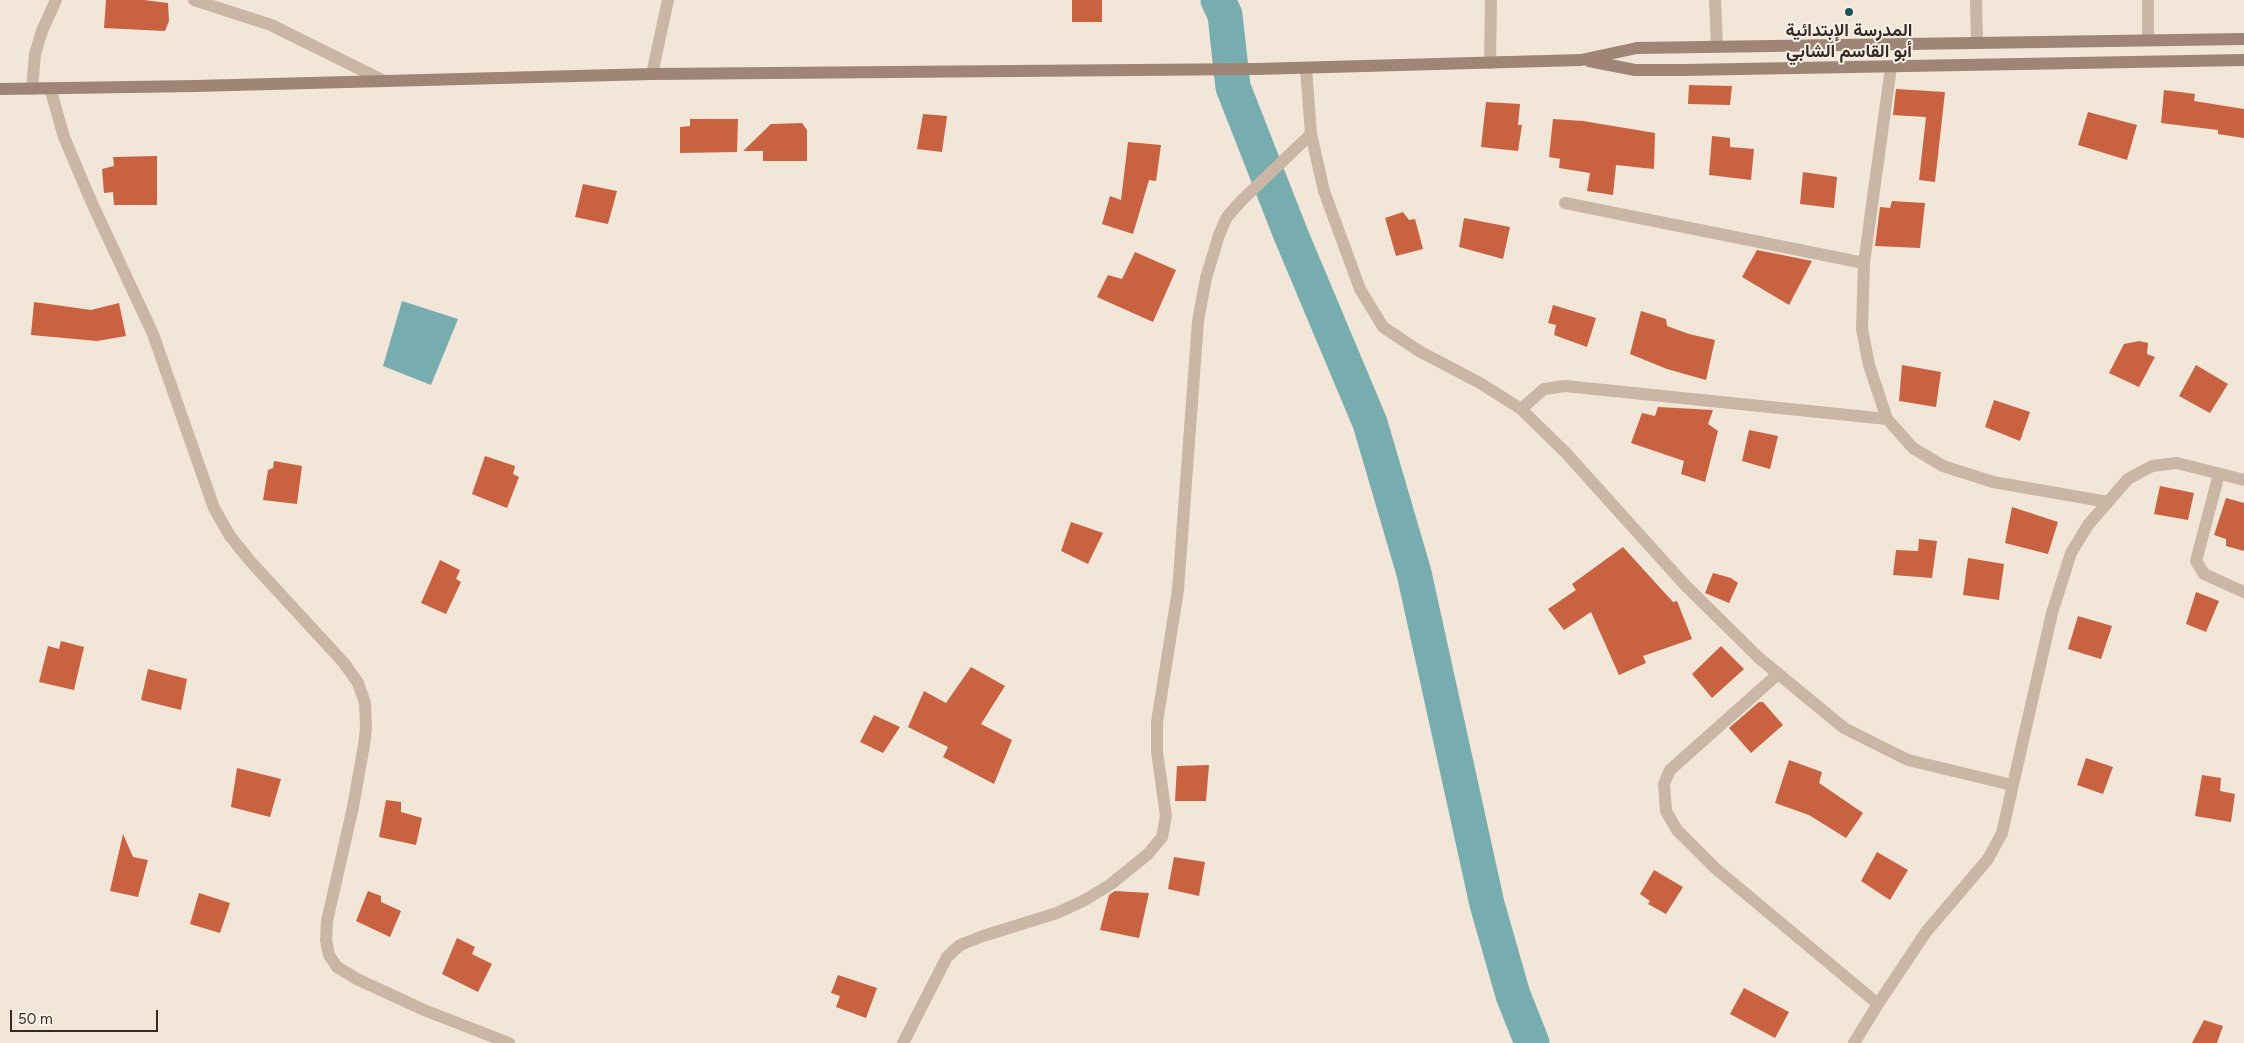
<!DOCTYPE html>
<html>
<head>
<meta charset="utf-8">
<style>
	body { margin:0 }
	#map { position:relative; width:2244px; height:1043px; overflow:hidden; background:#f2e6d9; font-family:Figtree,sans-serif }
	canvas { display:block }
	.scale { position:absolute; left:10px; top:1010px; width:148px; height:22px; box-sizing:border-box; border:2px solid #352b26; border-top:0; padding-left:6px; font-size:15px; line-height:18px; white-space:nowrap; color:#352b26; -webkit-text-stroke:4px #f9f0e5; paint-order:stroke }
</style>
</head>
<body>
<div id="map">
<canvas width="2244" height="1043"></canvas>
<div class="scale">50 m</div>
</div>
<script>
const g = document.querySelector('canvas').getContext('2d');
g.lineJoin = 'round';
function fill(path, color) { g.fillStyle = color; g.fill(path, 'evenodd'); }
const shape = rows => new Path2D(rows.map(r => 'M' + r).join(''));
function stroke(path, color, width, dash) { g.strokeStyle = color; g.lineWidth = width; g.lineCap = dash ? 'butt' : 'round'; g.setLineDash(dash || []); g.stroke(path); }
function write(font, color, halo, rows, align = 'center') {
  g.font = font + ' Figtree,Vazirmatn,sans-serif'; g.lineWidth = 4; g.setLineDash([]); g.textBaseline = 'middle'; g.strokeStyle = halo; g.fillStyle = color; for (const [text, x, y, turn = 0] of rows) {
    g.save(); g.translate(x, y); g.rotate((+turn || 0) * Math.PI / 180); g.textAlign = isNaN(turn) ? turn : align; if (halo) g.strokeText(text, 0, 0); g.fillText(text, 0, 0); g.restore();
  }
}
fill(shape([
	[402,301,458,319,431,385,383,366]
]), '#78adaf');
stroke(shape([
	[1218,0,1225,15,1233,87,1291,235,1370,423,1414,573,1487,904,1513,995,1532,1043]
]), '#78adaf', 35);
fill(shape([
	[106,0,144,0,168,3,169,21,165,31,104,28],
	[1072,0,1102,0,1102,22,1072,22],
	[1689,85,1732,86,1730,105,1688,104],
	[1896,89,1945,92,1935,182,1919,180,1926,117,1893,115],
	[2164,90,2195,94,2194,101,2244,109,2244,138,2218,134,2218,130,2161,123],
	[1486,102,1520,104,1518,125,1522,125,1518,151,1481,147],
	[2088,112,2137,125,2127,160,2078,145],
	[923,114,947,116,942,152,917,149],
	[690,119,738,119,737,152,680,153,680,127,690,126],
	[1553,119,1583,121,1655,133,1654,169,1616,165,1613,195,1587,191,1590,173,1559,168,1560,159,1549,157],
	[802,123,807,130,807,161,763,161,763,151,743,151,771,124],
	[1712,136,1730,138,1730,147,1754,149,1751,180,1709,175],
	[1128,142,1161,145,1156,181,1149,180,1133,234,1102,224,1110,196,1121,200],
	[157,156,157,205,114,205,113,192,104,193,102,169,114,166,113,157],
	[1803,172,1837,177,1834,208,1800,204],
	[583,184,617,191,608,224,575,217],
	[1892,201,1925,203,1920,248,1875,246,1880,207,1890,208],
	[1403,212,1409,220,1415,219,1423,249,1396,256,1385,218],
	[1464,218,1510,227,1503,259,1459,247],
	[1757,250,1812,261,1789,305,1742,277],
	[1135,252,1176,270,1153,322,1097,297,1108,275,1122,279],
	[34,302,91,310,119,303,126,336,97,341,31,335],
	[1553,305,1596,318,1587,347,1554,335,1556,325,1548,323],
	[1641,311,1666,319,1667,326,1689,334,1715,340,1706,380,1667,369,1630,354],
	[2139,341,2148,343,2147,354,2155,357,2139,387,2109,373,2124,344],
	[1902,365,1941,372,1936,407,1899,401],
	[2196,365,2228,384,2210,413,2179,396],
	[1994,400,2030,412,2020,441,1985,427],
	[1658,407,1713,410,1708,424,1718,431,1705,482,1681,474,1684,461,1631,443,1642,413,1655,416],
	[1749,430,1778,436,1770,469,1742,461],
	[485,456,515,466,513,474,519,477,507,508,472,494],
	[274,461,302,466,297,504,263,500,268,470,273,468],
	[2160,486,2194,493,2188,520,2154,514],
	[2226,498,2244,503,2244,551,2226,546,2226,539,2214,535],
	[2012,507,2058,522,2048,554,2005,543],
	[1071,522,1103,533,1088,564,1061,551],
	[1919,539,1937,541,1932,578,1893,575,1896,550,1918,551],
	[1623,547,1673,602,1677,601,1692,639,1643,656,1646,663,1619,675,1591,612,1564,630,1548,609,1576,590,1572,584],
	[1968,558,2004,564,1999,600,1963,595],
	[440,560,460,570,456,579,461,582,446,614,421,603],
	[1713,573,1731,578,1738,583,1729,603,1705,593],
	[2196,592,2219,601,2206,632,2186,624],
	[2078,616,2112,626,2101,659,2068,649],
	[61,641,84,647,74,690,39,682,48,646,59,649],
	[1721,646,1744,669,1712,698,1692,674],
	[971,667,1005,686,981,724,1012,740,994,784,943,757,948,747,908,727,924,691,946,703],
	[148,669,187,679,181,710,141,700],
	[1759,702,1763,702,1783,725,1751,753,1729,728],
	[874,715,900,727,883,753,860,742],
	[2086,758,2113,767,2103,794,2077,785],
	[1789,760,1822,772,1819,783,1863,813,1846,838,1809,815,1775,803],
	[1209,765,1206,801,1175,801,1177,766],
	[237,768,281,779,270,817,231,807],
	[2202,775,2221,778,2220,791,2235,794,2231,822,2195,816],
	[386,800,401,802,401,812,422,818,416,845,379,837],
	[123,834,133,857,148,860,138,897,110,891],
	[1877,852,1908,870,1890,900,1861,881],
	[1174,857,1205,862,1199,896,1168,889],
	[1654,870,1683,887,1666,914,1648,904,1650,901,1640,894],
	[368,891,381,896,381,902,401,911,390,937,356,921],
	[1115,891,1149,893,1139,938,1100,930,1109,895],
	[199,893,230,903,220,933,190,924],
	[457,938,475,947,472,954,492,964,478,992,442,974],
	[838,975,877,988,866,1018,836,1007,840,996,831,993],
	[1744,988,1789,1012,1775,1038,1730,1014],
	[2204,1020,2223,1026,2217,1043,2192,1043]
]), '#c86241');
stroke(shape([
	[194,0,271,25,384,81],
	[1715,0,1717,46],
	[1976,0,1977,43],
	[2148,0,2148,40],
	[1490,63,1491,0],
	[1891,67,1864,263,1862,329,1869,365,1887,419,1913,448,1943,466,1993,482,2108,502],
	[1306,68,1311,134,1324,191,1360,289,1383,327,1419,351,1480,383,1521,409,1566,453,1684,584,1759,658,1844,728,1908,760,2012,785],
	[652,74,668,0],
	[50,88,64,137,91,201,153,334,214,508,230,536,251,562,344,663,358,683,365,703,366,728,364,745,353,807,327,921,326,940,329,955,337,967,357,979,424,1010,509,1043],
	[32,89,35,54,42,31,56,0],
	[1565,203,1864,263],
	[1521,409,1544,389,1565,386,1887,419],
	[2219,474,2196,561,2204,574,2244,592],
	[1778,674,1670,770,1664,784,1666,811,1677,830,1715,868,1878,1004],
	[903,1043,947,957,960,945,983,936,1057,913,1085,900,1111,884,1148,854,1162,837,1166,816,1157,752,1157,722,1178,590,1198,321,1206,278,1219,235,1227,217,1241,201,1311,134],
	[1854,1043,1878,1004,1926,932,1988,859,2002,833,2052,613,2071,553,2088,525,2128,479,2152,466,2177,463,2244,480]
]), '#cab6a5', 12);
stroke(shape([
	[1589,61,1635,70,1684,70,2244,60],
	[0,89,195,86,652,74,1256,69,1581,60,1637,48,2244,39]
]), '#9e8576', 12);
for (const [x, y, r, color] of [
	[1849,12,5,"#1b5458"]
]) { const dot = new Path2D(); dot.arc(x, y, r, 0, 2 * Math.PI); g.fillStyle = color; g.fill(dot); stroke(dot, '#f9f0e5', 2); }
write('bold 18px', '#352b26', '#f9f0e5', [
	["المدرسة الإبتدائية",1849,31],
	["أبو القاسم الشابي",1849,52]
]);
</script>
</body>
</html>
